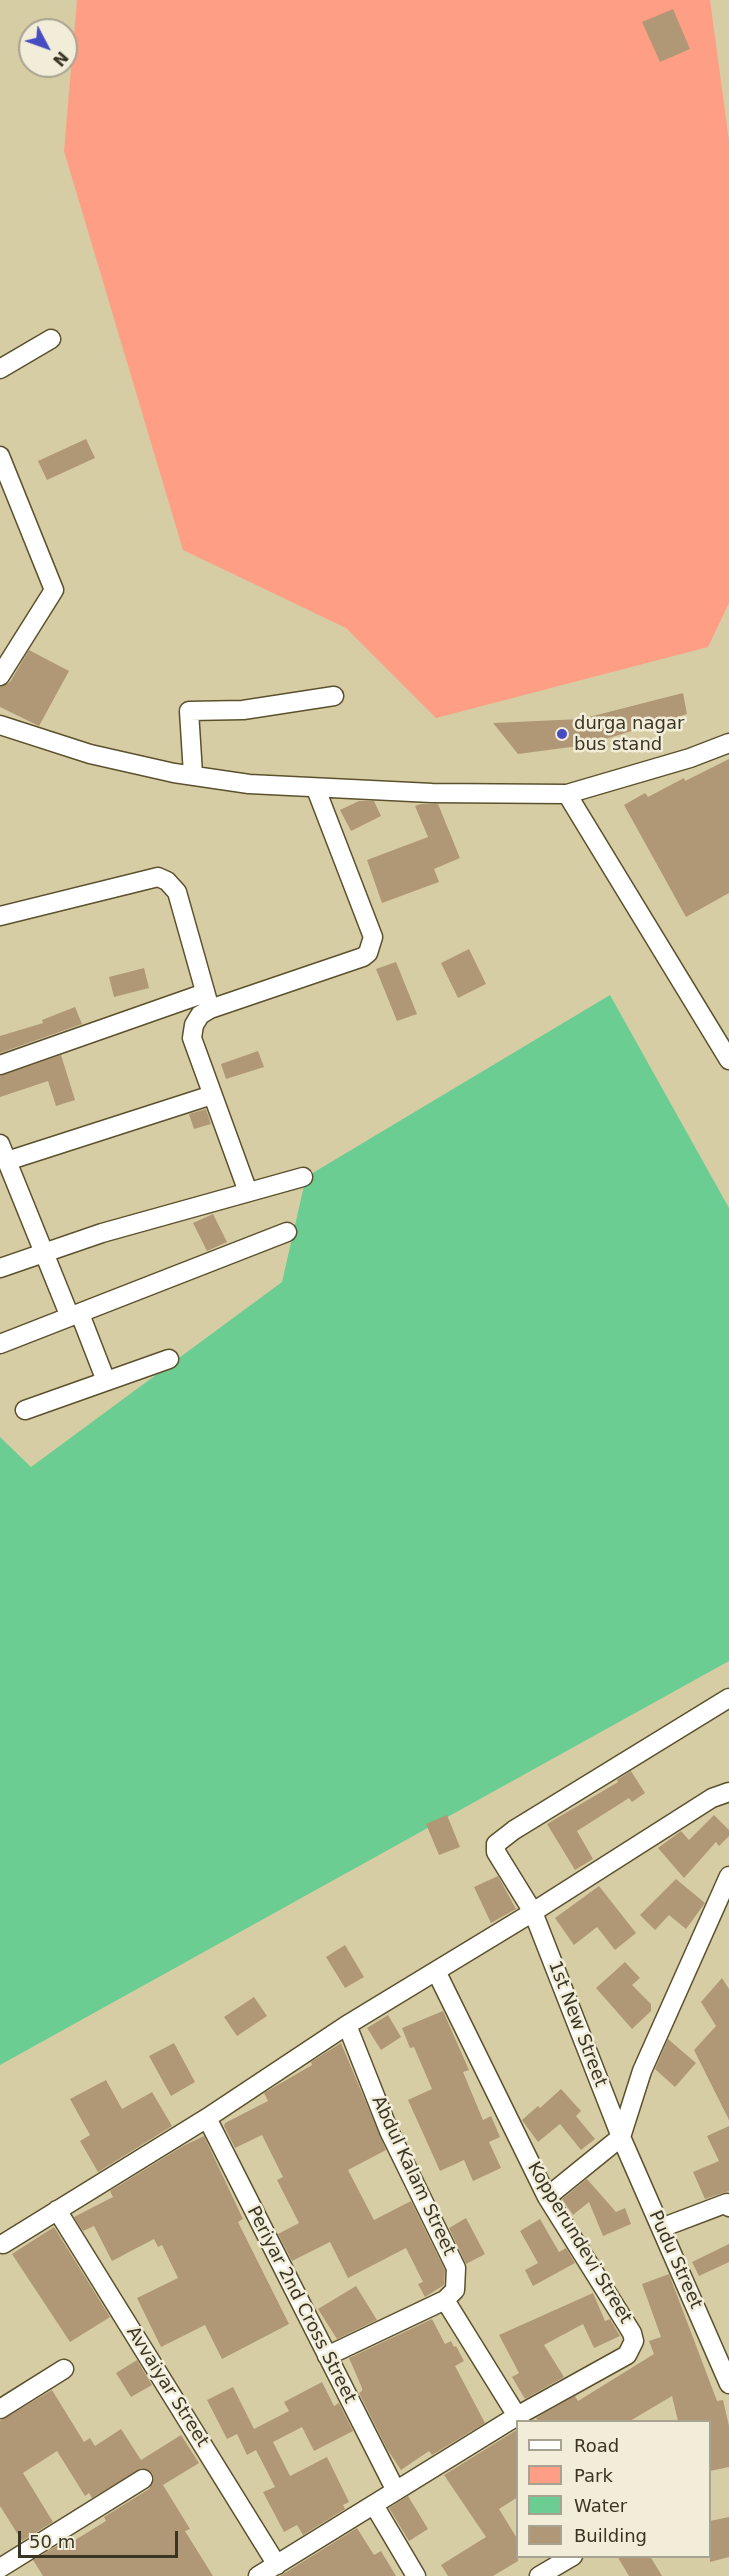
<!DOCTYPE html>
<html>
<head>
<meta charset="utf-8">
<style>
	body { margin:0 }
	#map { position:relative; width:729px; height:2576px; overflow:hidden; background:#d7cda4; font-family:"DejaVu Sans",sans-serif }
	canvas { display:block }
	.legend { position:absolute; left:516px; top:2420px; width:195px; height:138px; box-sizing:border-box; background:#f2edd9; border:2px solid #a8a391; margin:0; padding:8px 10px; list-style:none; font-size:18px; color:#393524 }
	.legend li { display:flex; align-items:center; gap:12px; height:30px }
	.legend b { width:30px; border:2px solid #a8a391 }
	.north { position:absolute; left:18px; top:18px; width:60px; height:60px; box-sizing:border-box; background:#f2edd9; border:2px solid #a8a391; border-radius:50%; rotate:131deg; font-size:16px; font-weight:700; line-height:24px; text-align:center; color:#393524 }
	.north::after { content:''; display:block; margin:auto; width:21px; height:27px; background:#484cc2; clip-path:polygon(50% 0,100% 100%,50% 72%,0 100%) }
	.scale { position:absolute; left:18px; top:2531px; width:160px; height:27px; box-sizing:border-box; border:3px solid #393524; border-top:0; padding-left:8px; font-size:18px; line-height:21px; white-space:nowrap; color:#393524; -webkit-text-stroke:4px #f2edd9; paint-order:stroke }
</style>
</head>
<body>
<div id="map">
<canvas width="729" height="2576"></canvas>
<ul class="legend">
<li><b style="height:8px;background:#fff"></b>Road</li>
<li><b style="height:16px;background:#fd9e85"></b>Park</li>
<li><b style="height:16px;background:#6ccd93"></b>Water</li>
<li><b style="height:16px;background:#b09876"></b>Building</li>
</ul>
<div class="north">N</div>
<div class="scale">50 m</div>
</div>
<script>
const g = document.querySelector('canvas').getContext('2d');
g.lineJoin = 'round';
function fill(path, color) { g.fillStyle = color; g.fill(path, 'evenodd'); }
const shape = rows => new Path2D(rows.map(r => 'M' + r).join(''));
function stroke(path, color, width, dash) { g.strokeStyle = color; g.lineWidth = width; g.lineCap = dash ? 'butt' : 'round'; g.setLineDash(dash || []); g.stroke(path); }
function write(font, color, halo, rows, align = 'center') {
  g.font = font + ' "DejaVu Sans",sans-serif'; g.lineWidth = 5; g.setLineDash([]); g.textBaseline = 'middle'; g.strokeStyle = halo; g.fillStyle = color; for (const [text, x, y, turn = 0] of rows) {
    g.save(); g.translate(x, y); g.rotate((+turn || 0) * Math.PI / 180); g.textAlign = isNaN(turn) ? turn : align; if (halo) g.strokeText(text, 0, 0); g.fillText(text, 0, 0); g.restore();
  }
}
fill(shape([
	[77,0,710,0,729,141,729,603,708,647,436,718,346,628,183,550,64,151]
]), '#fd9e85');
fill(shape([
	[610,995,729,1208,729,1661,0,2065,0,1437,31,1467,282,1282,306,1177]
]), '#6ccd93');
fill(shape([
	[673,9,690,49,660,62,642,22],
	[86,439,95,458,47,480,38,461],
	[29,650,69,671,39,726,0,707,0,687,10,682],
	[683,693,687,714,586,745,518,754,493,723,581,719],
	[729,759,729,893,686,917,624,805,645,793,648,797,684,778,685,781],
	[359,801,374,801,381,816,351,831,340,810],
	[421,804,438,804,460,858,434,869,439,882,382,903,367,860,428,837,415,806],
	[469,949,486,984,458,998,441,963],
	[396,962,417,1014,397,1021,376,969],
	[144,968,149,988,114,997,109,977],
	[75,1007,82,1024,0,1053,0,1036,43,1023,42,1020],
	[258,1051,264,1067,226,1079,221,1064],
	[61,1055,75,1100,56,1106,48,1081,0,1097,0,1076],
	[206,1109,211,1124,194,1129,189,1114],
	[213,1214,227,1242,207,1251,193,1223],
	[631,1771,645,1793,632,1802,629,1798,577,1831,593,1859,575,1870,547,1824,618,1782,617,1780],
	[447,1815,460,1847,439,1855,426,1824],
	[714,1815,729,1830,729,1836,719,1846,716,1842,684,1878,658,1848,681,1831,689,1840],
	[498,1876,516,1909,491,1923,474,1887],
	[676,1879,705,1903,686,1929,669,1915,655,1930,640,1915],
	[599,1886,636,1933,615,1950,597,1927,574,1945,555,1918],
	[345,1945,364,1977,345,1988,326,1957],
	[625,1962,640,1978,632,1985,651,2004,651,2011,632,2029,596,1988],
	[722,1978,729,1989,729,2120,694,2050,716,2026,701,2002],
	[254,1997,267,2016,237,2036,224,2017],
	[443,2011,469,2070,463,2072,483,2120,491,2116,500,2137,489,2142,501,2168,473,2181,464,2160,440,2171,408,2100,432,2089,414,2047,410,2048,402,2028],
	[388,2015,401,2037,381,2050,367,2028],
	[668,2039,696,2063,675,2087,655,2069],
	[174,2043,195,2082,171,2096,149,2056],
	[341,2043,386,2150,348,2170,374,2220,411,2201,445,2270,444,2285,425,2297,418,2284,423,2282,406,2248,348,2278,330,2242,292,2261,278,2234,299,2223,277,2180,283,2177,262,2135,235,2148,224,2126,225,2123,268,2101,264,2093,312,2065,311,2062],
	[106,2080,122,2109,152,2092,172,2126,98,2172,80,2141,90,2135,70,2099],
	[561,2089,581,2111,576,2116,595,2139,581,2150,560,2124,538,2142,522,2120,538,2106,540,2108],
	[729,2126,729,2191,705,2199,693,2172,719,2161,707,2136],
	[204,2136,243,2219,238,2222,289,2324,222,2359,205,2325,161,2347,137,2298,178,2278,162,2245,158,2247,154,2239,112,2261,94,2226,83,2231,74,2217,113,2197,110,2191,183,2146],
	[587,2179,616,2212,625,2208,631,2224,603,2236,589,2202,573,2215,562,2199],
	[466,2218,485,2254,466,2264,449,2228],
	[540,2219,559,2252,566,2248,575,2263,533,2286,525,2270,538,2263,520,2231],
	[54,2227,110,2317,70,2342,12,2254],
	[729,2244,729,2262,699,2276,692,2262],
	[669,2274,717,2401,723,2400,729,2426,729,2467,710,2471,710,2421,678,2421,672,2396,630,2421,538,2421,536,2418,575,2396,578,2401,654,2354,649,2341,661,2337,642,2284],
	[356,2286,377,2320,337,2339,318,2309],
	[593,2293,605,2321,610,2319,620,2336,594,2348,583,2324,544,2345,564,2377,525,2399,512,2377,519,2373,499,2335],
	[432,2319,445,2344,451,2341,454,2347,456,2346,464,2361,455,2366,485,2423,432,2455,429,2451,401,2470,387,2449,359,2393,362,2391,362,2388,349,2358],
	[137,2360,152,2385,131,2397,116,2373],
	[322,2382,334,2406,339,2403,353,2431,314,2451,302,2427,273,2442,290,2476,327,2457,349,2502,343,2505,345,2509,303,2535,297,2525,284,2532,263,2492,275,2487,256,2450,247,2455,237,2434,227,2439,207,2400,233,2387,254,2429,289,2411,284,2402],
	[52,2390,84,2442,90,2438,95,2446,121,2429,141,2460,181,2435,199,2463,163,2485,190,2529,185,2531,213,2576,43,2576,33,2560,65,2541,67,2545,106,2521,104,2517,149,2489,154,2479,152,2473,142,2468,92,2498,89,2493,85,2496,57,2451,23,2473,53,2522,22,2541,0,2506,0,2421],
	[518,2429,518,2497,499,2509,518,2540,518,2561,493,2576,448,2576,441,2565,486,2537,444,2475],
	[408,2496,428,2529,409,2541,389,2508],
	[729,2517,729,2557,710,2562,710,2521],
	[357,2528,374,2555,381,2551,396,2576,280,2576],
	[617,2556,650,2556,662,2576,629,2576]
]), '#b09876');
const minor = shape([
	[0,369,51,339],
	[0,456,54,590,0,676],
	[0,725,90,754,174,773,249,784,432,793,567,794,690,758,729,743],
	[193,774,189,711,243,710,334,696],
	[567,794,729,1060],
	[0,916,158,877,167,881,177,892,210,1009],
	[0,1065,205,993],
	[0,1144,70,1317],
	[7,1161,212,1095],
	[248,1192,192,1038,194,1025,200,1015,210,1009,363,957,368,953,373,937,316,789],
	[0,1268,102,1233,303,1177],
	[80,1314,106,1381],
	[0,1344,287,1232],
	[25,1410,169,1359],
	[729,1698,514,1830,496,1844,496,1852,533,1912,621,2137,729,2384],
	[347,2025,389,2131,456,2268,455,2290,445,2300,517,2416],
	[207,2118,396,2491],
	[547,2197,621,2137,642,2071,729,1876],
	[57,2210,277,2565],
	[661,2228,727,2203,729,2207],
	[3,2244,207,2118,347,2025,533,1912,712,1798,729,1792],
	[327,2356,445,2300],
	[0,2409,64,2369],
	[374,2505,416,2576],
	[0,2568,143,2479],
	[258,2576,517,2416,627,2355,634,2341,632,2333,547,2197,436,1971],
	[539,2576,573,2556]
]);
stroke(minor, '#5b512d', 21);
stroke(minor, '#fff', 18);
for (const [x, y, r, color] of [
	[562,734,6,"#484cc2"]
]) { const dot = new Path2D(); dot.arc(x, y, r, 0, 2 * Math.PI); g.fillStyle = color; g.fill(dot); stroke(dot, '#f2edd9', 2); }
write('18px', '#393524', '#f2edd9', [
	["durga nagar",574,724],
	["bus stand",574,745]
], 'left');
write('18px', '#393524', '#f2edd9', [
	["1st New Street",577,2024,69],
	["Abdul Kalam Street",413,2176,65],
	["Kopperundevi Street",579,2243,59],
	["Pudu Street",675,2260,66],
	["Periyar 2nd Cross Street",301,2305,63],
	["Avvaiyar Street",167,2387,58]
]);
</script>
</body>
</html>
